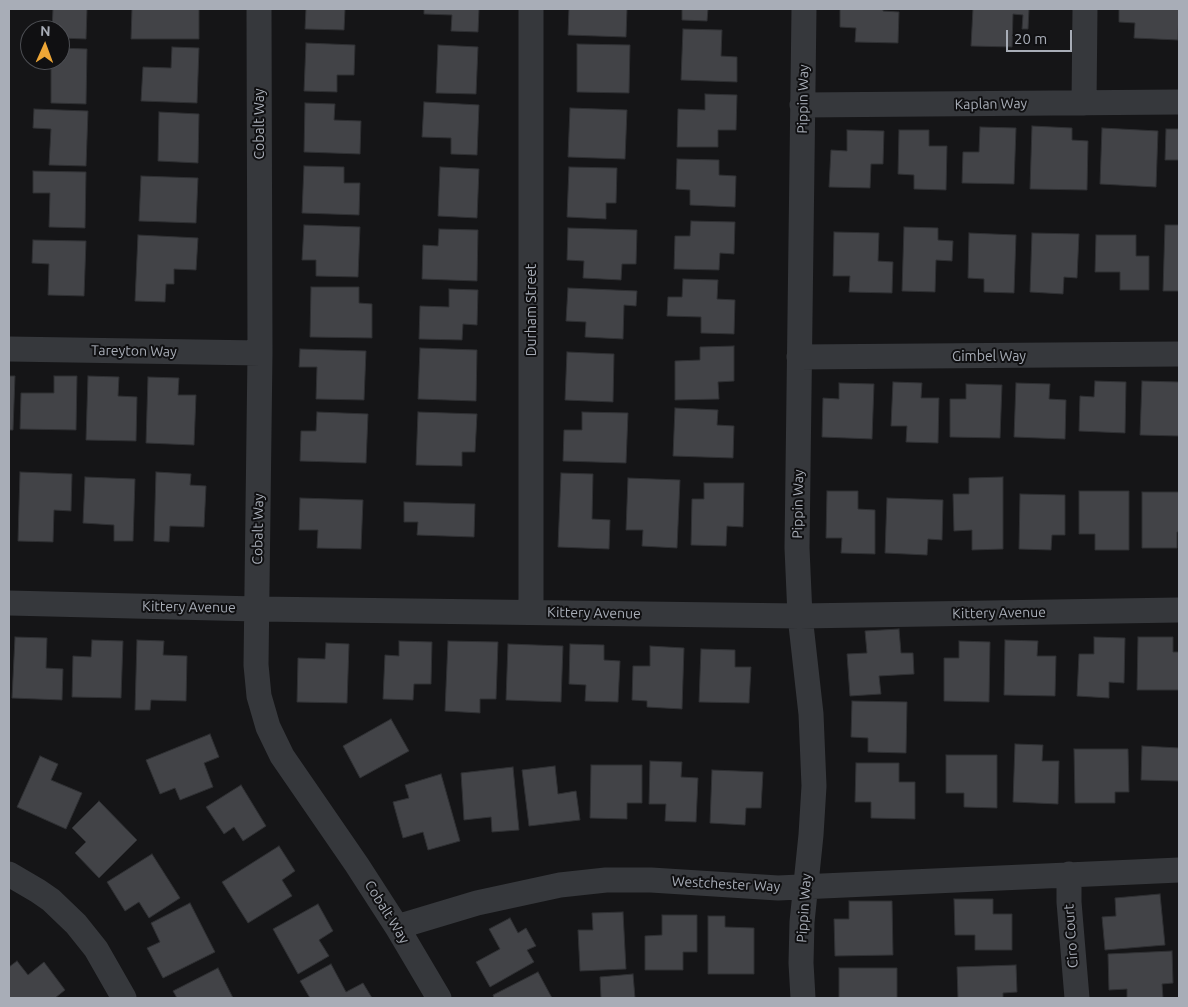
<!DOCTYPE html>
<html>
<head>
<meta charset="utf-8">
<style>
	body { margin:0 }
	#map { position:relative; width:1188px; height:1007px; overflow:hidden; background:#151517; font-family:Ubuntu,sans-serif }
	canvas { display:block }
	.frame { position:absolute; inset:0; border:10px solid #a8adb7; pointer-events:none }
	.north { position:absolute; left:20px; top:20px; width:50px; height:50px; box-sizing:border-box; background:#101012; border:1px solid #4d4f54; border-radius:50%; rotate:2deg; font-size:14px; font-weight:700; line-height:20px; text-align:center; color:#a8adb7 }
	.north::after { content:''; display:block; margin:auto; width:18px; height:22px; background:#eea636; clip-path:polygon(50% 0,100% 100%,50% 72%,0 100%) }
	.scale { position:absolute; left:1006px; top:30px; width:66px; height:22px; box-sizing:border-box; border:2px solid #a8adb7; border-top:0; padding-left:6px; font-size:15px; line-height:18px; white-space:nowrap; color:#a8adb7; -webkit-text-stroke:4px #101012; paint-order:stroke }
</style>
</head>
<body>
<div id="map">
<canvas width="1188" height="1007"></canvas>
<div class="frame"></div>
<div class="north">N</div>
<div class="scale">20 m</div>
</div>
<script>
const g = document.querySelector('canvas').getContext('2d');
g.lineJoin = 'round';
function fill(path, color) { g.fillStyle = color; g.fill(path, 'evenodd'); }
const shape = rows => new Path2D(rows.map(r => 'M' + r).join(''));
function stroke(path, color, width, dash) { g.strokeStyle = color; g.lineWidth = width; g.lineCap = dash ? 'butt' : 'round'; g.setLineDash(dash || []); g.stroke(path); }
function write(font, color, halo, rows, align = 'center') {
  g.font = font + ' Ubuntu,sans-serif'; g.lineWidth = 4; g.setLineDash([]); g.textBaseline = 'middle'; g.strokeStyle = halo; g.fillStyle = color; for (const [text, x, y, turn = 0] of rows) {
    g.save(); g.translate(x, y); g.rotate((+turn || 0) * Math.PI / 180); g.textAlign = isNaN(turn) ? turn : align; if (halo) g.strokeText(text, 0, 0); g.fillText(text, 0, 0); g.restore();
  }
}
const building = shape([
	[53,9,87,9,86,39,60,38,60,30,52,30,53,9],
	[132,9,199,9,199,39,131,39,132,9],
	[306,9,345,9,344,30,305,29,306,9],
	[424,9,479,9,478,32,451,31,452,15,424,14,424,9],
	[569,9,627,9,626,37,568,35,569,9],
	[682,9,708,9,707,21,682,20,682,9],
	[840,9,883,9,883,11,899,12,898,43,855,42,856,28,840,27,840,9],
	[973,9,1029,9,1028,29,1022,29,1023,15,1013,14,1012,47,971,46,973,9],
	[1119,9,1179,9,1178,40,1134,38,1135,23,1119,22,1119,9],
	[683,29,722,30,721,56,737,57,737,82,681,80,683,29],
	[306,43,355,45,354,75,337,75,337,92,304,91,306,43],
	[577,44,630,45,629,93,577,92,577,44],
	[438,45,478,47,476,94,436,93,438,45],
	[172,47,199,48,197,103,141,101,143,67,171,68,172,47],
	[60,48,87,49,86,104,51,103,51,66,34,66,34,60,60,60,60,48],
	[705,94,737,95,736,130,718,130,718,147,677,147,678,109,705,110,705,94],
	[424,102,479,105,477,155,451,154,451,138,422,137,424,102],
	[305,103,335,104,334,120,361,121,360,154,304,152,305,103],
	[570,108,627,110,625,159,568,157,570,108],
	[34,109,88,111,86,166,49,165,51,129,33,128,34,109],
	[159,112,199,114,198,163,158,161,159,112],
	[1032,126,1072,128,1072,140,1088,141,1087,190,1030,189,1032,126],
	[980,127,1016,128,1014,184,962,183,963,152,979,152,980,127],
	[1102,128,1158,131,1156,187,1100,184,1102,128],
	[1166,129,1179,129,1179,183,1179,160,1165,160,1166,129],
	[847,130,884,131,883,164,871,164,870,188,829,187,831,150,847,151,847,130],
	[899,130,929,130,929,146,947,146,946,190,914,189,914,175,898,174,899,130],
	[677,159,719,160,719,175,736,176,735,207,690,205,690,190,676,189,677,159],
	[304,166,344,167,344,183,360,183,359,215,302,213,304,166],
	[440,167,479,169,477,218,438,216,440,167],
	[569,167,617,168,616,203,606,203,606,219,567,217,569,167],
	[33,171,86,172,85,228,49,227,50,193,33,193,33,171],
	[141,176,198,178,196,223,139,221,141,176],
	[691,221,735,222,734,254,720,253,719,270,674,269,675,236,690,236,691,221],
	[304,225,360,227,358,277,316,276,316,260,302,260,304,225],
	[1165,225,1179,225,1179,291,1163,291,1165,225],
	[904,227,938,228,938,240,953,241,952,261,936,260,935,292,902,291,904,227],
	[568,228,637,230,636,264,622,264,621,280,583,278,584,261,567,260,568,228],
	[439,229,478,230,477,281,422,279,423,245,438,246,439,229],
	[834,232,879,233,878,261,893,262,892,293,849,292,850,276,833,276,834,232],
	[969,233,1016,235,1014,293,984,292,984,279,968,278,969,233],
	[1032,233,1079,234,1077,278,1064,277,1063,294,1030,292,1032,233],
	[138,235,198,238,196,270,174,269,174,284,166,284,165,302,135,301,138,235],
	[1096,235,1136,235,1136,256,1149,256,1149,290,1120,290,1120,272,1095,272,1096,235],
	[33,240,86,241,84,296,48,295,49,264,32,263,33,240],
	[683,279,718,280,717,299,735,300,734,334,701,333,701,317,667,316,668,297,682,297,683,279],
	[311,287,359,287,359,303,372,304,372,338,310,337,311,287],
	[568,288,637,291,636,306,624,305,623,339,585,337,586,322,566,321,568,288],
	[449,289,478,290,477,325,463,324,462,340,419,339,420,306,449,307,449,289],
	[734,346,734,381,718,382,719,399,675,400,675,361,700,360,700,347,734,346],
	[420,348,477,350,476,401,418,399,420,348],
	[300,349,366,351,364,400,316,399,317,367,299,367,300,349],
	[567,352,614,354,613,402,565,400,567,352],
	[9,376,15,376,13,430,9,430,9,376],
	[54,376,77,376,76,430,20,429,21,393,54,393,54,376],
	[88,376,119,377,118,396,137,397,136,441,86,440,88,376],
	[148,377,179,378,178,395,196,395,194,445,146,443,148,377],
	[1095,381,1126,382,1125,433,1079,431,1080,396,1094,397,1095,381],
	[1142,381,1179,382,1179,436,1140,435,1142,381],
	[893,382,922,383,921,398,939,398,938,443,906,442,907,426,891,426,893,382],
	[839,383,874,384,872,439,822,437,823,398,839,399,839,383],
	[1016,383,1050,384,1049,399,1066,400,1065,439,1014,437,1016,383],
	[966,384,1002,385,1000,438,950,437,950,399,966,399,966,384],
	[675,408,718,410,717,425,734,426,733,458,673,456,675,408],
	[317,412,368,414,366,463,300,461,301,431,316,431,317,412],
	[418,412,477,414,475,452,462,452,462,466,416,465,418,412],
	[582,412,628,413,626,463,563,461,564,430,582,430,582,412],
	[20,472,72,474,71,511,54,510,53,542,18,541,20,472],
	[156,472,191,474,190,485,206,486,204,527,170,526,169,542,154,541,156,472],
	[561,473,593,474,592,519,610,520,609,549,558,547,561,473],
	[85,477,135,479,133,541,114,541,114,525,83,523,85,477],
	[1003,477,1003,549,972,550,972,530,954,531,953,494,969,494,969,478,1003,477],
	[628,478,680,480,677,548,642,546,643,530,626,530,628,478],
	[704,483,744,483,743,527,727,526,726,546,691,545,692,499,704,499,704,483],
	[827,491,858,491,858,509,875,510,875,554,841,553,842,538,826,538,827,491],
	[1079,491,1129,491,1129,550,1095,550,1095,534,1079,534,1079,491],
	[1142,492,1179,492,1179,532,1177,532,1177,548,1142,548,1142,492],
	[1020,494,1065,495,1065,535,1052,535,1051,550,1019,549,1020,494],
	[300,498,363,500,361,549,317,548,318,530,299,530,300,498],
	[887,498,943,500,942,540,928,539,927,555,885,553,887,498],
	[404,502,475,504,474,537,417,535,418,522,404,522,404,502],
	[899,629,901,653,913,653,914,674,879,676,881,694,850,696,847,654,867,653,865,631,899,629],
	[15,637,47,638,46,668,63,669,62,700,12,698,15,637],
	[1094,637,1125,638,1124,683,1109,682,1109,698,1077,696,1079,654,1094,654,1094,637],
	[1138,637,1173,637,1173,652,1179,652,1179,690,1137,690,1138,637],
	[92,640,123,641,121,698,72,697,73,656,91,657,92,640],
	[137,640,164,641,163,655,187,656,186,701,151,700,150,710,135,710,137,640],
	[1005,640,1038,641,1037,656,1056,656,1055,696,1004,695,1005,640],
	[399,641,432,642,431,684,414,684,413,700,383,699,385,655,399,656,399,641],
	[448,641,498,642,496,699,480,699,480,713,445,711,448,641],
	[959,641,990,642,989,702,944,701,944,658,959,658,959,641],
	[326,643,349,644,347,703,297,702,298,658,325,659,326,643],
	[508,644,563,646,561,702,506,700,508,644],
	[570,644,604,645,604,660,620,661,618,702,585,701,586,685,569,684,570,644],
	[650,646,684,648,682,709,647,707,647,701,632,700,633,666,650,666,650,646],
	[701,649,735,650,735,667,751,667,749,703,699,702,701,649],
	[852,701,907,702,906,753,868,752,868,738,851,737,852,701],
	[391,719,409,751,360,778,343,746,391,719],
	[210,734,219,757,204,763,213,787,180,800,175,788,160,794,146,760,210,734],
	[1015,744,1043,745,1042,761,1059,761,1058,804,1013,802,1015,744],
	[1142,746,1179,748,1179,781,1141,780,1142,746],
	[1074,749,1128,749,1129,792,1115,792,1115,803,1075,803,1074,749],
	[946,755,997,755,997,808,964,807,964,793,946,793,946,755],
	[40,756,58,764,51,780,82,793,66,829,17,807,40,756],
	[650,761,682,762,681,777,698,778,696,822,665,821,666,804,649,804,650,761],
	[856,763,899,763,899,782,915,782,915,819,871,818,871,802,855,802,856,763],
	[591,765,642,765,642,803,627,803,627,819,590,818,591,765],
	[555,766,558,794,576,791,580,820,529,826,522,770,555,766],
	[513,767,519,830,492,832,491,817,464,820,461,773,513,767],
	[712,770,763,772,761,808,746,808,745,825,710,823,712,770],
	[441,774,460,841,428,850,423,832,403,838,393,802,409,798,405,785,441,774],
	[241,785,266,826,243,841,234,827,224,834,206,807,241,785],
	[99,801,137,840,99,878,75,853,86,842,72,828,99,801],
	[279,846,295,871,282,880,292,896,248,923,222,882,279,846],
	[152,854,180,898,149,918,139,902,125,911,107,882,152,854],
	[1160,894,1165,945,1105,950,1102,917,1116,916,1115,898,1160,894],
	[954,899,993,899,993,914,1012,914,1012,950,975,950,975,935,955,935,954,899],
	[849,901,892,901,893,955,835,956,834,919,849,919,849,901],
	[190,903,215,952,163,978,147,948,160,942,151,923,190,903],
	[318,904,333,931,319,940,329,956,298,974,273,929,318,904],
	[623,912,626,969,580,971,578,930,593,930,592,913,623,912],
	[662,915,697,915,697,952,683,952,683,970,645,970,645,936,662,935,662,915],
	[708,916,725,916,725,927,754,928,754,974,708,974,708,916],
	[510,918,518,933,526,928,536,946,527,950,534,962,490,987,476,962,500,949,489,929,510,918],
	[1172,951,1173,983,1162,984,1163,998,1127,998,1127,989,1109,990,1108,954,1172,951],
	[17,961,28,975,44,962,65,990,55,998,9,998,9,967,17,961],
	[331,964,346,992,363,983,372,998,310,998,300,981,331,964],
	[1016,965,1017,992,1003,993,1003,998,958,998,957,967,1016,965],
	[218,968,233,998,177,998,173,991,218,968],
	[839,968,897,968,897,998,839,998,839,968],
	[538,972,552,998,494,998,493,995,538,972],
	[633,974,635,998,601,998,600,977,633,974]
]);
fill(building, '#424347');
stroke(building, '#2f3033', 1);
stroke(shape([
	[259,9,260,353,256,665,259,696,268,727,282,756,357,865,397,927,439,998],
	[531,9,531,612],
	[1084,103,1085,9],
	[802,105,1179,102],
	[9,349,260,353],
	[799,357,1179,354],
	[9,603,257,609,800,616,1179,610],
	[9,874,38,891,51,900,76,924,96,949,124,998],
	[1069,874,1069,902,1077,998],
	[397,927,477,903,560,885,606,880,651,880,778,888,1179,870],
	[803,998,801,963,802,922,811,835,814,786,811,714,800,616,797,548,804,9]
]), '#36383c', 25);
write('14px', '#a8adb7', '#101012', [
	["Pippin Way",803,99,-89],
	["Kaplan Way",991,104,-1],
	["Cobalt Way",259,124,-90],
	["Durham Street",531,310,-90],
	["Tareyton Way",134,351,1],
	["Gimbel Way",989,356],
	["Pippin Way",798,504,-89],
	["Cobalt Way",258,529,-89],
	["Kittery Avenue",189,607,1],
	["Kittery Avenue",594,613,1],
	["Kittery Avenue",999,613,-1],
	["Westchester Way",726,884,3],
	["Pippin Way",804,908,-86],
	["Cobalt Way",387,912,58],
	["Ciro Court",1071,936,-94]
]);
</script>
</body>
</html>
